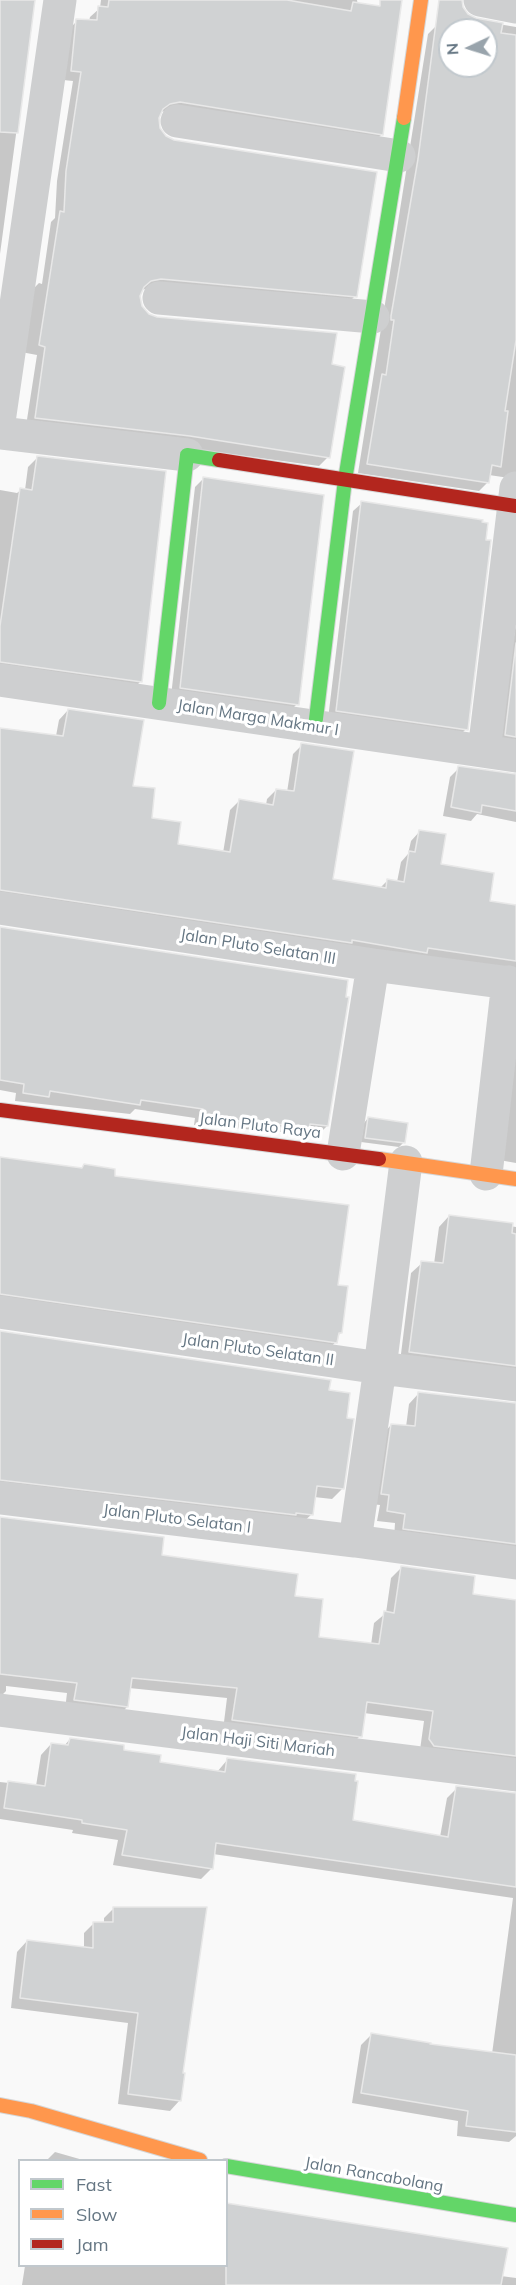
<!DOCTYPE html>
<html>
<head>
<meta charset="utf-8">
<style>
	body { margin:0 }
	#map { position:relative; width:516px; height:2285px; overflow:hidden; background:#f9f9f9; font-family:Mulish,sans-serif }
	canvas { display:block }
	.legend { position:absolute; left:18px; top:2159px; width:210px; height:108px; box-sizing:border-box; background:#fff; border:2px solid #c1c8cd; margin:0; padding:8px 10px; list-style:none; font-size:18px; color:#657683 }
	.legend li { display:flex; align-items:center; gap:12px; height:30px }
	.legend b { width:30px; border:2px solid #c1c8cd }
	.north { position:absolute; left:438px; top:18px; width:60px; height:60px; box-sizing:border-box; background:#fff; border:2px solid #c1c8cd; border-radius:50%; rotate:266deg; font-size:16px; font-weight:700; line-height:24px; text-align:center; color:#657683 }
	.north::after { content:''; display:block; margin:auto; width:21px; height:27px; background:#99a4ac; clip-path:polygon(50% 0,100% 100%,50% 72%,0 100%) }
</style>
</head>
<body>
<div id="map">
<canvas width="516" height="2285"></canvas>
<ul class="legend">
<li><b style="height:8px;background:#63d668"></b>Fast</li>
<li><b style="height:8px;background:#ff974d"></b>Slow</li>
<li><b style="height:8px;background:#b3261e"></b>Jam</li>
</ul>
<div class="north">N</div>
</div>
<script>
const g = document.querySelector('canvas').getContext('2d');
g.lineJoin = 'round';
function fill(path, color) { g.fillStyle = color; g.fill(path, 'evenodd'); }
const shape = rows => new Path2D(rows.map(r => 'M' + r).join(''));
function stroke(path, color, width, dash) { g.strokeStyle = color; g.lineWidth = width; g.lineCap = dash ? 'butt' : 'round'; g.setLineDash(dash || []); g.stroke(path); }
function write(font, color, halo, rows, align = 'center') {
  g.font = font + ' Mulish,sans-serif'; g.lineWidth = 6; g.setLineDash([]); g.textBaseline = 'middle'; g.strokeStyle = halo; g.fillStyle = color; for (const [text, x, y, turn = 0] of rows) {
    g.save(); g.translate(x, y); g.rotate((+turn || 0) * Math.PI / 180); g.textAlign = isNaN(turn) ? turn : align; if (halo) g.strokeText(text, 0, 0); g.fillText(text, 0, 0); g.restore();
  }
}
fill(shape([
	[0,0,34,0,0,254],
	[101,0,357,0,382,134,373,143,170,111,159,112,157,117,158,129,165,137,355,296,346,305,151,288,141,290,139,296,141,307,148,315,330,365,328,457,319,466,26,426,37,355,21,352,30,292,39,283,42,284,51,222,55,218,57,181,73,81,63,80,68,30,77,21,89,21,90,17,100,8],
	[444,0,460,0,461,6,466,15,475,20,516,27,516,479,489,475,488,482,479,491,358,473,428,34,437,25],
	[450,30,486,30,486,66,450,66],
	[37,458,141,681,132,690,0,671,0,490,17,493,21,490,25,490,28,467],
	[204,478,297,704,288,713,171,696,195,487],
	[362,503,466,729,457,738,328,719,353,511],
	[516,624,516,749,496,744],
	[68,710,131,788,150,819,176,845,223,853,230,810,239,801,266,805,267,799,276,790,287,792,293,754,302,745,331,880,379,889,387,881,397,882,401,862,408,854,411,841,420,831,439,865,488,903,516,907,516,978,0,899,0,729,56,736,59,720],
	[459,768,516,776,516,822,477,814,471,821,443,816,450,777],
	[0,928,327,1126,318,1135,194,1125,195,1118,135,1109,130,1114,15,1101,16,1093,0,1090],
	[516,1037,516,1163,499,1160],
	[368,1118,404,1142,399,1147,361,1142,364,1123],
	[0,1159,81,1169,84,1165,114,1178,336,1286,341,1333,336,1337,336,1342,325,1352,0,1304],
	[449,1216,516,1227,516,1380,400,1362,411,1273,422,1263,434,1264,439,1227],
	[0,1332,328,1391,342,1489,332,1499,314,1497,312,1514,301,1524,0,1490],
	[419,1393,516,1405,516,1557,394,1539,395,1523,377,1521,380,1505,371,1504,381,1436,391,1425,406,1427,409,1404],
	[0,1518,160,1557,293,1597,317,1638,371,1645,374,1623,386,1613,391,1578,401,1568,471,1595,516,1601,516,1770,420,1750,424,1721,364,1713,360,1736,350,1746,223,1730,227,1698,129,1688,127,1707,117,1717,65,1710,67,1693,6,1686,6,1691,0,1697],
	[70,1739,122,1751,158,1763,217,1772,228,1759,351,1821,440,1837,447,1798,457,1788,516,1795,516,2136,509,2142,457,2136,458,2121,352,2103,361,2045,372,2034,492,2054,513,1898,213,1854,211,1869,201,1879,113,1865,118,1840,72,1833,73,1830,0,1819,0,1782,36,1786,41,1755,51,1744,64,1746],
	[114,1908,182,2074,180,2100,170,2111,118,2104,128,2023,11,2008,17,1952,27,1941,84,1948,84,1933,94,1923,104,1923,104,1918],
	[55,2152,83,2160,47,2160],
	[25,2266,226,2266,501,2276,516,2278,516,2285,22,2285]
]), '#0003');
const building = shape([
	[0,0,35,0,18,133,0,132,0,0],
	[109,0,287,0,351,11,353,2,380,6,380,0,402,0,383,135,180,102,170,104,163,109,159,118,160,128,166,136,174,140,377,172,357,297,161,279,151,281,144,287,140,296,142,306,149,314,157,317,337,333,332,364,345,367,330,458,190,436,35,418,45,347,39,345,60,211,64,212,66,171,81,72,71,71,76,19,97,20,98,6,108,7,109,0],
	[439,0,462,0,463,7,468,14,476,18,503,23,501,33,516,35,516,340,505,411,508,411,501,467,492,465,489,483,367,464,382,374,386,375,394,320,391,320,391,316,418,159,439,0],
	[450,30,486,30,486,66,450,66,450,30],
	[37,456,166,471,142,682,0,662,0,626,20,488,32,490,37,456],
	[203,477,324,495,299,705,180,688,203,477],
	[361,501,483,520,482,522,488,523,486,540,491,540,468,730,336,711,361,501],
	[516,643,516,737,505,735,516,643],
	[68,709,144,720,133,786,155,788,152,818,181,822,178,844,230,852,239,799,273,805,276,789,294,791,301,743,354,751,333,879,386,888,387,879,404,882,409,851,415,852,419,830,446,834,441,864,494,873,490,901,516,905,516,961,428,948,427,953,352,940,352,943,0,890,0,728,63,736,68,709],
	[458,766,516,774,516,811,482,805,481,813,451,807,458,766],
	[0,927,348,980,346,997,349,997,328,1126,310,1124,309,1129,240,1118,240,1121,202,1116,203,1109,141,1100,140,1105,50,1091,49,1097,23,1093,24,1084,0,1080,0,927],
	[368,1117,408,1123,405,1143,365,1138,368,1117],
	[0,1157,82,1168,84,1164,115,1169,115,1176,349,1205,338,1285,348,1286,342,1333,339,1333,337,1343,0,1294,0,1157],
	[449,1215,513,1223,512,1233,516,1234,516,1366,409,1352,421,1261,443,1263,449,1215],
	[0,1331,331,1380,329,1390,350,1393,347,1418,354,1419,344,1489,317,1486,313,1515,296,1513,296,1515,0,1480,0,1331],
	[418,1392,516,1403,516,1544,403,1529,405,1514,387,1511,389,1495,381,1494,391,1424,415,1426,418,1392],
	[0,1517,164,1537,162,1555,298,1574,295,1596,323,1599,319,1637,379,1644,384,1611,394,1613,401,1566,475,1576,473,1594,516,1600,516,1756,434,1746,429,1739,433,1711,367,1702,362,1737,232,1720,237,1688,132,1678,128,1707,74,1700,77,1683,0,1674,0,1517],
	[70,1738,124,1745,124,1750,161,1755,160,1762,225,1772,227,1758,356,1774,355,1781,358,1781,353,1820,448,1837,456,1786,516,1793,516,1887,216,1843,213,1869,122,1855,127,1830,82,1823,82,1820,4,1808,8,1781,45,1786,51,1743,68,1745,70,1738],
	[113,1907,207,1907,183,2073,185,2073,181,2101,128,2094,138,2013,20,1998,27,1940,93,1948,93,1922,113,1922,113,1907],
	[371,2033,431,2043,430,2044,516,2055,516,2132,466,2126,468,2111,361,2093,371,2033],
	[226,2203,508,2248,501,2285,226,2285,226,2203]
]);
fill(building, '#d0d2d3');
stroke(building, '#e8e8e8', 1.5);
const fast = shape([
	[159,703,187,455,219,460],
	[315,727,345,480,404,118],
	[226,2166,516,2215]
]);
const slow = shape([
	[404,118,421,0],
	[379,1159,516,1179],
	[0,2105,31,2111,200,2160]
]);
const jam = shape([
	[219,460,516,506],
	[0,1110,379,1159]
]);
stroke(fast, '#d5d6d7', 16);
stroke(slow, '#d5d6d7', 16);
stroke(jam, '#d5d6d7', 16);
stroke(shape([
	[480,0,516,7],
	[177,121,399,156],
	[159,298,373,317],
	[0,415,60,0],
	[0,433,187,455],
	[0,680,516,756],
	[484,751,516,488],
	[0,908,373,965,516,984],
	[343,1154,373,965],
	[406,1162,380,1368,355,1541,516,1563],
	[486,1174,508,982],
	[0,1312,380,1368,516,1385],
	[0,1498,355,1541],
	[0,1710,516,1775]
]), '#cecfd0', 33);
stroke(fast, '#63d668', 14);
stroke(slow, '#ff974d', 14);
stroke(jam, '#b3261e', 14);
write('16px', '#657683', '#fff', [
	["Jalan Marga Makmur I",258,718,9],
	["Jalan Pluto Selatan III",258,947,9],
	["Jalan Pluto Raya",260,1126,7],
	["Jalan Pluto Selatan II",258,1350,8],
	["Jalan Pluto Selatan I",177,1519,7],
	["Jalan Haji Siti Mariah",258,1742,7],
	["Jalan Rancabolang",374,2175,10]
]);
</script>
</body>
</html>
